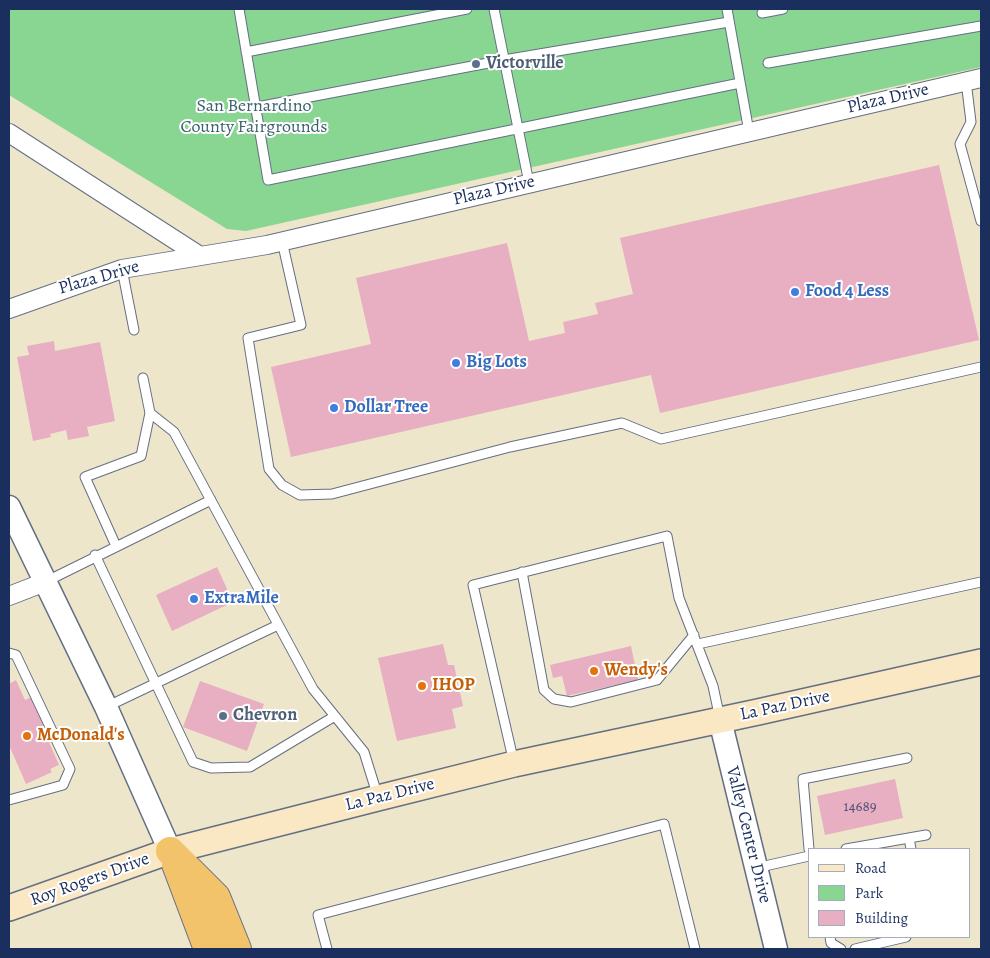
<!DOCTYPE html>
<html>
<head>
<meta charset="utf-8">
<style>
	body { margin:0 }
	#map { position:relative; width:990px; height:958px; overflow:hidden; background:#ede6ca; font-family:Alegreya,serif }
	canvas { display:block }
	.frame { position:absolute; inset:0; border:10px solid #1b2f5e; pointer-events:none }
	.legend { position:absolute; left:808px; top:848px; width:162px; height:90px; box-sizing:border-box; background:#fff; border:1px solid #a4acbf; margin:0; padding:6px 9px; list-style:none; font-size:15px; color:#1b2f5e }
	.legend li { display:flex; align-items:center; gap:10px; height:25px }
	.legend b { width:25px; border:1px solid #a4acbf }
</style>
</head>
<body>
<div id="map">
<canvas width="990" height="958"></canvas>
<div class="frame"></div>
<ul class="legend">
<li><b style="height:6px;background:#fae7c3"></b>Road</li>
<li><b style="height:14px;background:#89d592"></b>Park</li>
<li><b style="height:14px;background:#e8aec2"></b>Building</li>
</ul>
</div>
<script>
const g = document.querySelector('canvas').getContext('2d');
g.lineJoin = 'round';
function fill(path, color) { g.fillStyle = color; g.fill(path, 'evenodd'); }
const shape = rows => new Path2D(rows.map(r => 'M' + r).join(''));
function stroke(path, color, width, dash) { g.strokeStyle = color; g.lineWidth = width; g.lineCap = dash ? 'butt' : 'round'; g.setLineDash(dash || []); g.stroke(path); }
function write(font, color, halo, rows, align = 'center') {
  g.font = font + ' Alegreya,serif'; g.lineWidth = 4; g.setLineDash([]); g.textBaseline = 'middle'; g.strokeStyle = halo; g.fillStyle = color; for (const [text, x, y, turn = 0] of rows) {
    g.save(); g.translate(x, y); g.rotate((+turn || 0) * Math.PI / 180); g.textAlign = isNaN(turn) ? turn : align; if (halo) g.strokeText(text, 0, 0); g.fillText(text, 0, 0); g.restore();
  }
}
fill(shape([
	[9,9,981,9,981,67,246,231,227,229,9,95]
]), '#89d592');
fill(shape([
	[939,165,979,340,660,413,651,375,291,457,271,367,371,344,356,278,507,243,529,341,565,333,563,322,598,314,595,303,633,294,620,238],
	[54,341,55,351,100,342,115,421,87,427,89,436,68,440,66,430,50,434,51,437,33,441,17,357,29,355,27,346],
	[217,567,233,602,172,631,156,595],
	[443,644,448,665,454,665,463,706,452,709,456,728,397,741,378,658],
	[631,646,638,680,567,696,562,676,553,678,550,665],
	[16,680,25,700,33,696,46,724,42,726,59,765,50,769,52,772,26,784,9,745,9,684],
	[200,681,264,704,247,751,183,727],
	[895,779,903,818,825,835,817,796]
]), '#e8aec2');
const service = shape([
	[239,9,268,180,740,83],
	[494,9,529,183],
	[727,9,749,132],
	[762,13,783,9],
	[246,52,467,9],
	[768,63,981,26],
	[966,81,971,122,960,144,981,221],
	[257,107,504,60,729,22],
	[282,241,301,325,248,338,269,469,282,485,300,495,332,494,510,447,622,423,661,439,981,367],
	[122,269,134,330],
	[150,413,174,432,313,689,364,752,378,797],
	[116,546,85,477,141,456,150,413,143,378],
	[95,555,193,762,211,768,250,767,335,716],
	[522,572,544,690,554,699,571,702,657,680,694,635],
	[45,582,211,500],
	[698,644,981,582],
	[9,653,16,655,70,769,63,785,9,800],
	[106,707,278,625],
	[514,763,473,585,667,536,679,598,713,686,720,719],
	[909,838,911,849],
	[809,849,803,779,907,758],
	[846,849,926,835],
	[756,868,809,856],
	[830,937,831,943,841,949],
	[327,949,318,915,664,824,695,949],
	[855,949,906,937]
]);
const minor = shape([
	[9,133,200,256],
	[9,309,122,269,267,245,981,78],
	[9,596,45,582]
]);
const tertiary = shape([
	[9,507,106,707,170,851],
	[720,720,776,949]
]);
const secondary = shape([
	[9,908,170,851,378,798,514,764,758,712,981,662]
]);
const motorway = shape([
	[170,851,216,897,237,949],
	[176,864,208,949]
]);
stroke(service, '#646f84', 11);
stroke(minor, '#646f84', 20);
stroke(tertiary, '#646f84', 25);
stroke(secondary, '#646f84', 28);
stroke(motorway, '#646f84', 30);
stroke(service, '#fff', 9);
stroke(minor, '#fff', 18);
stroke(tertiary, '#fff', 22);
stroke(secondary, '#fae7c3', 25);
stroke(motorway, '#f2c36a', 28);
for (const [x, y, r, color] of [
	[476,64,5,"#5c6f8a"],
	[795,292,5,"#3f7fe0"],
	[456,363,5,"#3f7fe0"],
	[334,408,5,"#3f7fe0"],
	[194,599,5,"#3f7fe0"],
	[594,671,5,"#e8710a"],
	[422,686,5,"#e8710a"],
	[223,716,5,"#5c6f8a"],
	[27,736,5,"#e8710a"]
]) { const dot = new Path2D(); dot.arc(x, y, r, 0, 2 * Math.PI); g.fillStyle = color; g.fill(dot); stroke(dot, '#fff', 2); }
write('15px', '#4e4f77', null, [
	["14689",860,807]
]);
write('bold 18px', '#4e5e75', '#fff', [
	["Victorville",486,64],
	["Chevron",233,716]
], 'left');
write('18px', '#1b2f5e', '#fff', [
	["Plaza Drive",888,99,-13],
	["Plaza Drive",494,191,-13],
	["Plaza Drive",99,278,-16],
	["La Paz Drive",785,706,-12],
	["La Paz Drive",390,795,-14],
	["Valley Center Drive",748,835,76],
	["Roy Rogers Drive",90,880,-20]
]);
write('18px', '#3c616e', '#fff', [
	["San Bernardino",254,107],
	["County Fairgrounds",254,128]
]);
write('bold 18px', '#366cbe', '#fff', [
	["Food 4 Less",805,292],
	["Big Lots",466,363],
	["Dollar Tree",344,408],
	["ExtraMile",204,599]
], 'left');
write('bold 18px', '#c56008', '#fff', [
	["Wendy's",604,671],
	["IHOP",432,686],
	["McDonald's",37,736]
], 'left');
</script>
</body>
</html>
